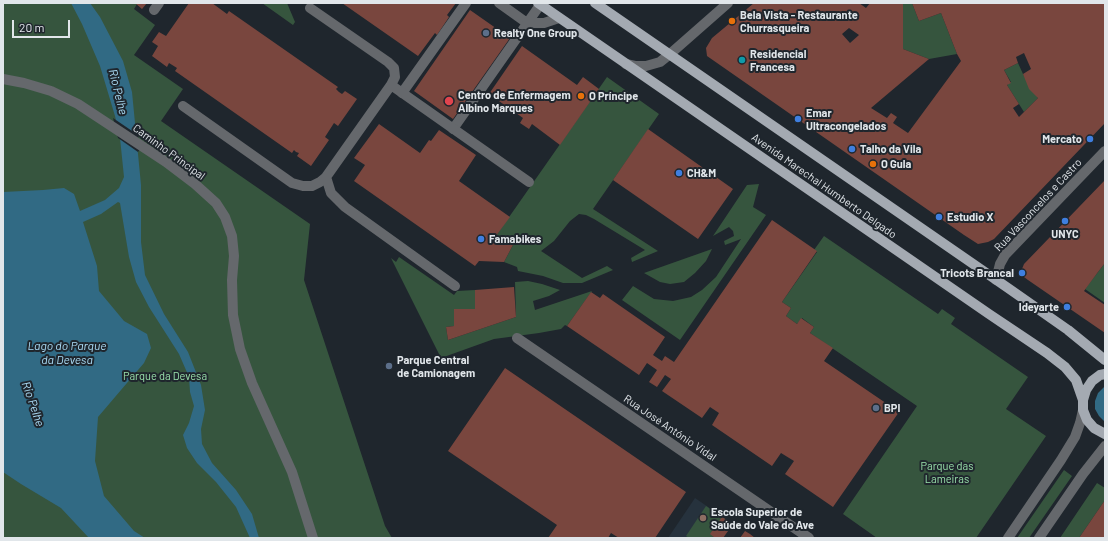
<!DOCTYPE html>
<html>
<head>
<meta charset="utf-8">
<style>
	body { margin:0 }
	#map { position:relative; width:1108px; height:541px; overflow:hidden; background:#1f262d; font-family:Barlow,sans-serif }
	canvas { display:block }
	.frame { position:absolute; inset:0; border:4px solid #e1e6ea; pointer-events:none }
	.scale { position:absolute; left:12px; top:20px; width:58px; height:18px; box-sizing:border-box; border:2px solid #e1e6ea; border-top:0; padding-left:5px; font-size:12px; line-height:14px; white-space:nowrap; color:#e1e6ea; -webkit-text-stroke:3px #1f262d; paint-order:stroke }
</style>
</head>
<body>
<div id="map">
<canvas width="1108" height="541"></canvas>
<div class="frame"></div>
<div class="scale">20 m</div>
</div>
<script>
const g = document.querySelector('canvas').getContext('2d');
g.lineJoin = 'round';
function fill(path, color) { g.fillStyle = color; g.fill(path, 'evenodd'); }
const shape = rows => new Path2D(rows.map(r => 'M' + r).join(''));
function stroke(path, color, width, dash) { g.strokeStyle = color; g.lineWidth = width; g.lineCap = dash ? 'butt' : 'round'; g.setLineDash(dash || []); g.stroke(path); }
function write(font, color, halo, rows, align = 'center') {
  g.font = font + ' Barlow,sans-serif'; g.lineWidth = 4; g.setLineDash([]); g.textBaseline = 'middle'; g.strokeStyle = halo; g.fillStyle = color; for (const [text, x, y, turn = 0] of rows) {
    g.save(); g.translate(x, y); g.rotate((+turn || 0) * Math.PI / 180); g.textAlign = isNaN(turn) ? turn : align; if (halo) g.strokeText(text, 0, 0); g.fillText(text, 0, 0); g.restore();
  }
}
fill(shape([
	[695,498,733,524,723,538,668,538]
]), '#26323d');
fill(shape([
	[3,3,135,3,137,4,134,9,155,25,134,55,183,89,161,121,310,224,304,280,385,526,392,538,3,538],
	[262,3,287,3,295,22,293,25],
	[903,3,912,3,919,21,941,13,957,54,929,59,903,49],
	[1018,63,1023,74,1038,98,1024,112,1007,85,1011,82,1004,70],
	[607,77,659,114,593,209,658,251,632,262,631,258,645,250,594,219,586,215,579,214,570,221,554,241,541,251,582,278,607,266,613,270,582,283,563,283,543,276,518,271,517,267,504,262,513,245,493,240],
	[759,184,753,207,766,215,680,340,622,300,633,286,654,299,673,301,691,297,702,290,716,277,741,239,725,245,724,241,734,236,733,231,729,227,713,236,747,185],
	[824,236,938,314,942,309,955,318,951,324,1028,377,1006,409,1046,436,976,538,877,538,843,514,917,406,810,333,814,327,802,318,797,324,786,316,791,308,782,302,817,252,814,250],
	[712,249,706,261,695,273,684,282,670,284,660,282,644,273],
	[399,257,454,295,457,291,475,290,475,309,454,309,454,326,446,327,448,340,516,317,515,282,528,281,542,284,560,290,549,296,533,301,535,310,592,291,567,326,565,325,561,329,539,333,494,339,441,358,391,258,396,262],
	[1105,263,1105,303,1085,289,1098,272],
	[1064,470,1072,476,1029,538,1017,538],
	[1097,483,1105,488,1105,500,1079,538,1060,538],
	[706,506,725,519,712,538,689,538,686,536]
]), '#36553e');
fill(shape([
	[71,3,90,3,100,17,123,61,132,92,141,185,141,242,145,275,164,314,188,352,201,385,205,410,201,429,202,444,212,463,236,490,252,514,259,538,250,538,236,507,216,482,197,463,187,448,183,435,189,423,194,406,190,392,189,377,179,354,149,307,136,282,129,257,120,203,118,202,101,214,83,222,97,266,99,291,124,321,147,334,151,348,144,363,98,417,95,461,104,496,134,531,145,538,89,538,61,508,21,484,3,472,3,192,43,190,64,188,74,194,80,211,105,200,119,188,124,177,120,138,115,116,100,66,82,24],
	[1105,386,1105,422,1099,416,1095,409,1095,401,1098,393]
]), '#316a84');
fill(shape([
	[113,118,138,135,140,149,138,152,118,138]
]), '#1f262d');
fill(shape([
	[135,3,147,3,142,9],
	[189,3,212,3,227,14,229,11,338,87,336,89,339,92,342,94,345,91,357,99,338,126,334,123,325,137,329,140,311,166,297,156,299,153,296,152,294,150,292,153,175,71,177,68,169,63,167,67,152,56,158,46,152,42,159,32,166,36],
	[342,3,456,3,447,15,449,17,437,35,435,33,418,56],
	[754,3,859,3,866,8,870,3,903,3,903,49,929,59,871,108,887,118,891,113,897,117,893,123,908,133,961,61,957,54,941,13,919,21,912,3,1105,3,1105,123,994,239,988,242,978,244,964,235,707,56,706,48,712,38],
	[849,28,859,35,850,43,842,34],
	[1024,53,1031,69,1023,74,1029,89,1038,98,1019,117,1013,108,1019,104,1007,85,1011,83,1004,70,1018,63,1016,57],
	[470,10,510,38,453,119,414,91],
	[522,46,577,85,583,77,599,89,560,145,532,124,529,129,520,123,523,118,489,94],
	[379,124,420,153,429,140,431,141,439,130,476,155,459,181,510,217,493,240,513,245,504,262,479,261,475,266,354,181,365,165,354,158],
	[648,129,733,189,698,239,613,180],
	[1105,180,1105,263,1098,272,1084,291,1105,305,1105,333,1028,280,1024,277,1022,273,1022,269,1024,264],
	[772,220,817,251,782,302,791,308,786,316,797,324,801,318,814,327,810,333,833,348,824,361,899,412,833,507,785,474,794,461,781,453,772,466,712,425,719,413,710,407,702,418,662,391,671,379,665,375,657,387,649,382,657,370,647,363,639,375,567,326,591,292,600,298,603,294,665,337,653,355,662,361,665,356,674,362],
	[514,287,516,317,448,340,446,327,454,326,454,309,475,309,475,290],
	[505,368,686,492,655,538,619,538,611,533,608,538,548,538,557,525,448,451],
	[1105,500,1105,538,1079,538],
	[722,517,733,524,723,538,715,538,710,534],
	[745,531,750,534,755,538,740,538]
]), '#79463e');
stroke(shape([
	[499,3,527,23,544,23,559,18],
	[3,79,24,83,51,91,78,104,166,162,195,184,216,203,225,217,232,236,234,256,232,280,233,315,240,349,252,383,292,472,313,538]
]), '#65686c', 10);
stroke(shape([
	[402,93,466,3],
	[453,129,540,5]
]), '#65686c', 10);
stroke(shape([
	[154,10,159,3],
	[626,64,635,66,646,66,660,62,670,54,728,3],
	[391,85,529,182],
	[183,106,292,183,303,186,312,186,320,182,326,177,391,85,395,77,394,68,388,62,310,8],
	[326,177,331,193,345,207,455,286],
	[996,280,1000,264,1005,255,1105,151],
	[517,338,809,538]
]), '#65686c', 10);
stroke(shape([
	[1008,538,1061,460,1075,437,1080,423,1083,410],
	[1039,538,1083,474,1105,446]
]), '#65686c', 10);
stroke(shape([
	[538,3,989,314,1047,353,1065,367,1076,380,1083,400],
	[595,3,1008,288,1068,330,1105,360],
	[1105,374,1100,375,1092,381,1086,390,1083,400,1083,410,1087,420,1094,428,1105,434]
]), '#a4aab2', 10);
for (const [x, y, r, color] of [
	[732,21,4,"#e8710a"],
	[486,33,4,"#5c6f8a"],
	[742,60,4,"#0f9aa8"],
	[581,96,4,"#e8710a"],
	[449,101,5,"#e0444e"],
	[798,119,4,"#3f7fe0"],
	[1090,139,4,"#3f7fe0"],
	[852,149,4,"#3f7fe0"],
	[873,164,4,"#e8710a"],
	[679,173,4,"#3f7fe0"],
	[939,217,4,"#3f7fe0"],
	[1065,221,4,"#3f7fe0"],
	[481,239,4,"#3f7fe0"],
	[1022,273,4,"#3f7fe0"],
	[1067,307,4,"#3f7fe0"],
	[389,366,4,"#5c6f8a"],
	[876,408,4,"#5c6f8a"],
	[703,518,4,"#8d6e63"]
]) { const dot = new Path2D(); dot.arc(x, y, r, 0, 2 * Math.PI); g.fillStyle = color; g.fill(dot); stroke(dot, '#1f262d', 1.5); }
write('bold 11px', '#e1e6ea', '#1f262d', [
	["Bela Vista - Restaurante",740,15],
	["Churrasqueira",740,28],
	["Realty One Group",494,33],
	["Residencial",750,54],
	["Francesa",750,67],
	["Centro de Enfermagem",458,95],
	["Albino Marques",458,108],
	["O Príncipe",589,96],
	["Emar",806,113],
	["Ultracongelados",806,126],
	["Mercato",1082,139,"right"],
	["Talho da Vila",860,149],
	["O Gula",881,164],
	["CH&M",687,173],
	["Estudio X",947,217],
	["UNYC",1065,234,"center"],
	["Famabikes",489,239],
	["Tricots Brancal",1014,273,"right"],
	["Ideyarte",1059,307,"right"],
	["Parque Central",397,360],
	["de Camionagem",397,373],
	["BPI",884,408],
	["Escola Superior de",711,512],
	["Saúde do Vale do Ave",711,525]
], 'left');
write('11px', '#e1e6ea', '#1f262d', [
	["Caminho Principal",169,152,36],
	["Avenida Marechal Humberto Delgado",824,186,35],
	["Rua Vasconcelos e Castro",1038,205,-47],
	["Rua José António Vidal",670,428,34]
]);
write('11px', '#99e0ab', '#1f262d', [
	["Parque da Devesa",165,376],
	["Parque das",947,466],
	["Lameiras",947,479]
]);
write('italic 12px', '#abdcf6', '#1f262d', [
	["Rio Pelhe",118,92,76],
	["Lago do Parque",67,346],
	["da Devesa",67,360],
	["Rio Pelhe",33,404,71]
]);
</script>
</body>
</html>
